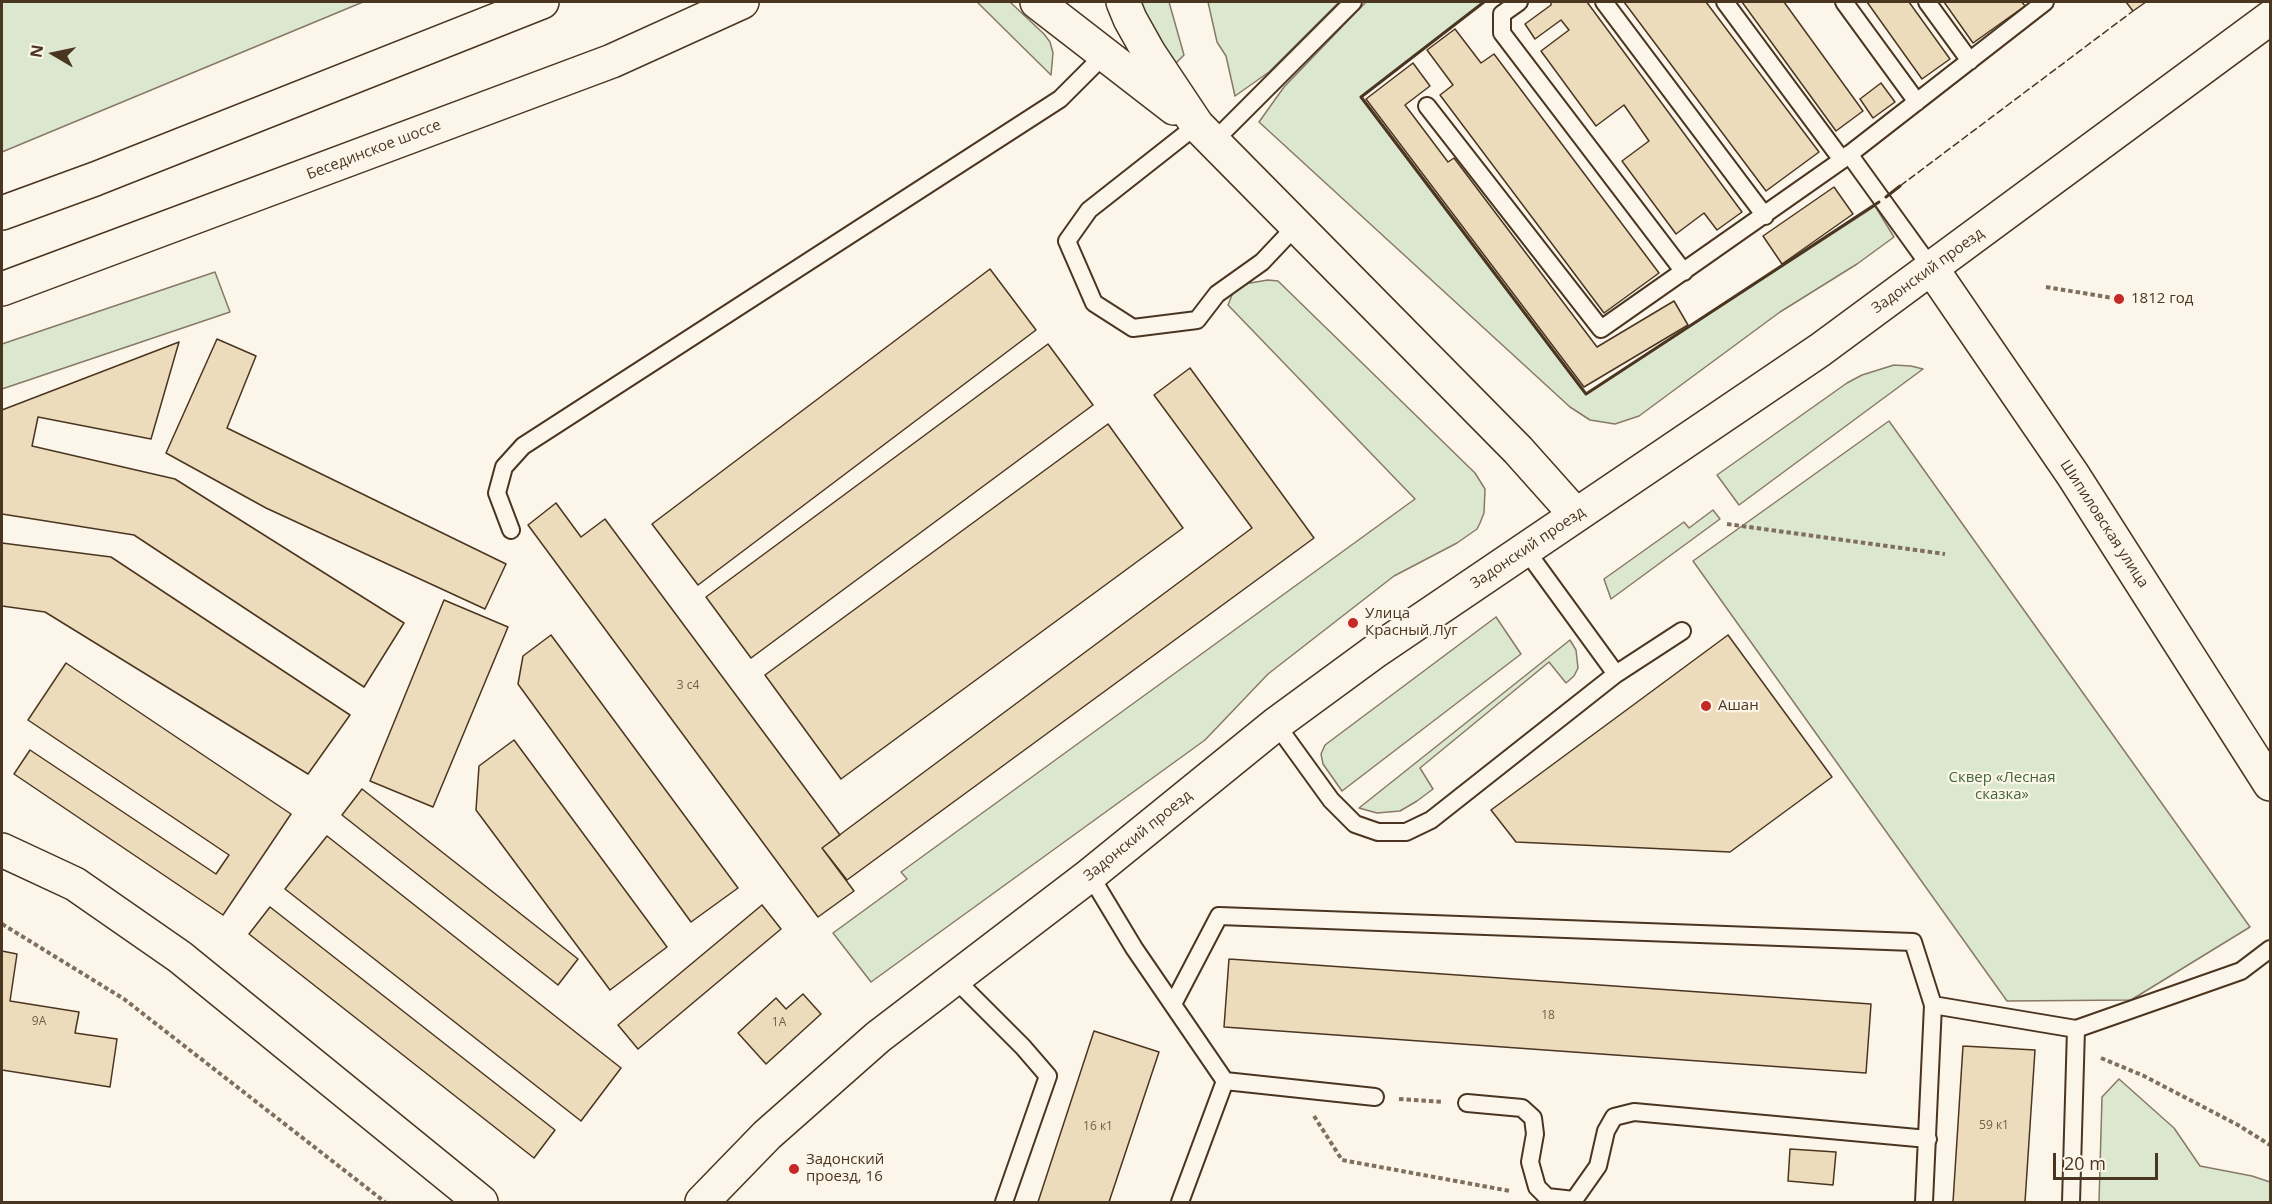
<!DOCTYPE html>
<html>
<head>
<meta charset="utf-8">
<style>
	body { margin:0 }
	#map { position:relative; width:2272px; height:1204px; overflow:hidden; background:#fbf6e9; font-family:"Open Sans",sans-serif }
	canvas { display:block }
	.frame { position:absolute; inset:0; border:3px solid #4a3520; pointer-events:none }
	.north { position:absolute; left:24px; top:24px; width:60px; height:60px; -webkit-text-stroke:4px #fbf6e9; paint-order:stroke; rotate:279deg; font-size:16px; font-weight:700; line-height:24px; text-align:center; color:#4a3520 }
	.north::after { content:''; display:block; margin:auto; width:21px; height:27px; background:#4a3520; clip-path:polygon(50% 0,100% 100%,50% 72%,0 100%) }
	.scale { position:absolute; left:2053px; top:1153px; width:105px; height:27px; box-sizing:border-box; border:3px solid #4a3520; border-top:0; padding-left:8px; font-size:18px; line-height:21px; white-space:nowrap; color:#4a3520; -webkit-text-stroke:4px #fbf6e9; paint-order:stroke }
</style>
</head>
<body>
<div id="map">
<canvas width="2272" height="1204"></canvas>
<div class="frame"></div>
<div class="north">N</div>
<div class="scale">20 m</div>
</div>
<script>
const g = document.querySelector('canvas').getContext('2d');
g.lineJoin = 'round';
function fill(path, color) { g.fillStyle = color; g.fill(path, 'evenodd'); }
const shape = rows => new Path2D(rows.map(r => 'M' + r).join(''));
function stroke(path, color, width, dash) { g.strokeStyle = color; g.lineWidth = width; g.lineCap = dash ? 'butt' : 'round'; g.setLineDash(dash || []); g.stroke(path); }
function write(font, color, halo, rows, align = 'center') {
  g.font = font + ' "Open Sans",sans-serif'; g.lineWidth = 4.5; g.setLineDash([]); g.textBaseline = 'middle'; g.strokeStyle = halo; g.fillStyle = color; for (const [text, x, y, turn = 0] of rows) {
    g.save(); g.translate(x, y); g.rotate((+turn || 0) * Math.PI / 180); g.textAlign = isNaN(turn) ? turn : align; if (halo) g.strokeText(text, 0, 0); g.fillText(text, 0, 0); g.restore();
  }
}
const green = shape([
	[2,2,363,2,2,152,2,2],
	[977,2,1010,2,1044,34,1050,42,1053,53,1051,75,977,2],
	[1128,2,1169,2,1184,55,1171,68,1128,2],
	[1208,2,1339,2,1269,72,1235,96,1226,56,1217,42,1208,2],
	[1366,2,1484,2,1362,97,1586,394,1875,206,1894,237,1857,264,1780,312,1639,416,1615,424,1590,420,1570,407,1259,122,1284,87,1366,2],
	[215,272,230,312,2,389,2,344,215,272],
	[1268,280,1278,281,1475,473,1485,489,1484,513,1480,523,1477,529,1457,543,1394,576,1268,674,1205,740,871,982,833,933,907,879,901,872,1415,499,1228,305,1234,290,1244,284,1268,280],
	[1894,365,1911,366,1923,369,1739,505,1717,475,1847,383,1862,375,1894,365],
	[1889,421,2250,927,2131,1000,2007,1001,1693,561,1889,421],
	[1713,510,1720,519,1611,599,1604,579,1684,522,1689,528,1713,510],
	[1496,617,1521,654,1342,791,1323,764,1321,754,1325,745,1496,617],
	[1570,640,1576,650,1578,668,1574,676,1566,683,1549,662,1420,768,1433,789,1417,801,1400,811,1377,813,1359,808,1570,640],
	[2119,1079,2174,1128,2200,1166,2252,1176,2270,1182,2270,1202,2099,1202,2102,1097,2119,1079]
]);
fill(green, '#dce7d0');
stroke(green, '#887966', 1.5);
const building = shape([
	[1551,2,1587,2,1742,212,1717,230,1704,213,1676,234,1622,161,1649,141,1624,105,1596,126,1541,51,1569,30,1561,20,1535,39,1525,24,1551,5,1551,2],
	[1624,2,1706,2,1819,152,1766,191,1624,2],
	[1742,2,1784,2,1863,111,1836,131,1742,2],
	[1867,2,1909,2,1950,59,1922,79,1867,2],
	[1944,2,2022,2,2025,6,1973,43,1944,2],
	[2126,2,2146,2,2133,11,2126,2],
	[1455,29,1481,63,1494,54,1659,273,1604,313,1440,95,1453,85,1427,50,1455,29],
	[1413,63,1430,86,1405,105,1448,162,1454,158,1597,347,1674,301,1688,325,1584,387,1366,99,1413,63],
	[1881,83,1895,102,1873,118,1860,99,1881,83],
	[1834,187,1853,214,1782,264,1763,236,1834,187],
	[990,269,1036,330,698,585,652,524,990,269],
	[217,339,256,356,227,428,506,564,485,609,266,508,166,453,217,339],
	[179,342,151,439,38,417,32,446,175,479,404,623,364,687,134,535,2,514,2,410,179,342],
	[1048,344,1093,405,751,658,706,597,1048,344],
	[1190,368,1314,538,847,880,822,848,1252,528,1154,395,1190,368],
	[1108,424,1183,528,841,779,765,675,1108,424],
	[556,503,581,537,605,519,840,835,822,848,854,891,818,917,528,525,556,503],
	[2,543,111,557,350,715,308,774,45,612,2,606,2,543],
	[444,600,508,627,433,807,370,781,444,600],
	[551,635,738,888,691,922,518,684,523,656,551,635],
	[1728,635,1832,777,1730,852,1516,842,1491,810,1728,635],
	[66,663,291,814,223,915,14,774,30,750,216,874,229,855,28,720,66,663],
	[514,740,667,947,610,990,476,810,479,766,514,740],
	[362,789,578,959,558,985,342,815,362,789],
	[327,836,621,1068,581,1121,285,889,327,836],
	[762,905,781,929,638,1049,618,1025,762,905],
	[270,907,555,1130,534,1158,249,934,270,907],
	[2,951,17,954,10,1001,79,1012,75,1033,117,1039,110,1087,2,1070,2,951],
	[1229,959,1871,1004,1866,1073,1224,1027,1229,959],
	[803,994,821,1014,766,1064,738,1033,776,998,786,1009,803,994],
	[1094,1031,1159,1052,1109,1202,1038,1202,1094,1031],
	[1963,1046,2035,1050,2025,1202,1953,1202,1963,1046],
	[1790,1149,1836,1152,1833,1185,1788,1181,1790,1149]
]);
fill(building, '#ecdcbc');
stroke(building, '#4a3520', 1.5);
const service = shape([
	[1519,2,1502,14,1502,33,1684,272],
	[1604,2,1765,216],
	[1725,2,1842,160],
	[1844,2,1917,102],
	[1927,2,1970,61],
	[1427,106,1601,329,1842,160,2045,2],
	[1197,125,1089,210,1067,241,1094,303,1133,328,1197,320,1217,294,1262,262,1296,226],
	[1213,142,1353,2],
	[1849,154,1932,269],
	[511,530,497,493,504,467,523,446,1060,99,1105,54],
	[1525,549,1616,674],
	[1276,724,1331,800,1355,824,1378,832,1406,832,1431,820,1616,674,1682,631],
	[1090,875,1134,948,1225,1081,1180,1202],
	[954,978,1023,1047,1048,1076,1004,1202],
	[1173,1004,1219,916,1913,942,1933,1005,2076,1029,2241,971,2270,949],
	[1225,1081,1375,1097],
	[1467,1103,1522,1108,1533,1118,1535,1134,1530,1162,1537,1187,1547,1197,1574,1200,1598,1166,1606,1131,1614,1117,1634,1112,1928,1139],
	[1924,1202,1933,1005],
	[2071,1202,2076,1029]
]);
const tertiary = shape([
	[1037,2,1174,108],
	[1123,2,1130,19,1149,53,1197,125,1518,450,1576,515],
	[1932,269,2073,475,2270,784],
	[2,850,75,884,180,957,481,1202],
	[702,1202,767,1135,878,1037,1090,875,1276,724,1377,650,1820,350,2270,18]
]);
const primary = shape([
	[2,213,95,179,542,2],
	[2,289,612,61,742,2]
]);
stroke(service, '#4a3520', 20);
stroke(tertiary, '#4a3520', 36);
stroke(primary, '#4a3520', 36);
stroke(shape([
	[2046,287,2119,299],
	[1727,524,1945,554],
	[2,924,124,999,385,1202],
	[2101,1058,2144,1076,2238,1125,2270,1145],
	[1399,1099,1443,1102],
	[1314,1116,1342,1160,1510,1191]
]), '#7f6f5c', 4, [4.5, 3]);
stroke(service, '#fbf6e9', 16);
stroke(tertiary, '#fbf6e9', 33);
stroke(primary, '#fbf6e9', 33);
stroke(shape([
	[1900,186,2133,11]
]), '#4a3520', 1.5, [8, 3]);
stroke(shape([
	[1484,2,1361,97,1586,394,1879,202],
	[1886,197,1900,186]
]), '#4a3520', 3);
for (const [x, y, r, color] of [
	[2119,299,6,"#c62828"],
	[1353,623,6,"#c62828"],
	[1706,706,6,"#c62828"],
	[794,1169,6,"#c62828"]
]) { const dot = new Path2D(); dot.arc(x, y, r, 0, 2 * Math.PI); g.fillStyle = color; g.fill(dot); stroke(dot, '#fbf6e9', 2); }
write('12px', '#725f47', null, [
	["3 с4",688,686],
	["18",1548,1016],
	["9А",39,1022],
	["1А",779,1023],
	["59 к1",1994,1126],
	["16 к1",1098,1127]
]);
write('15px', '#4a3520', '#fbf6e9', [
	["Бесединское шоссе",374,150,-21],
	["Задонский проезд",1928,271,-36],
	["Шипиловская улица",2104,524,57],
	["Задонский проезд",1528,548,-34],
	["Задонский проезд",1138,836,-39]
]);
write('15px', '#4a3520', '#fbf6e9', [
	["1812 год",2131,299],
	["Улица",1365,614],
	["Красный Луг",1365,631],
	["Ашан",1718,706],
	["Задонский",806,1160],
	["проезд, 16",806,1177]
], 'left');
write('15px', '#436837', '#fbf6e9', [
	["Сквер «Лесная",2002,778],
	["сказка»",2002,795]
]);
</script>
</body>
</html>
